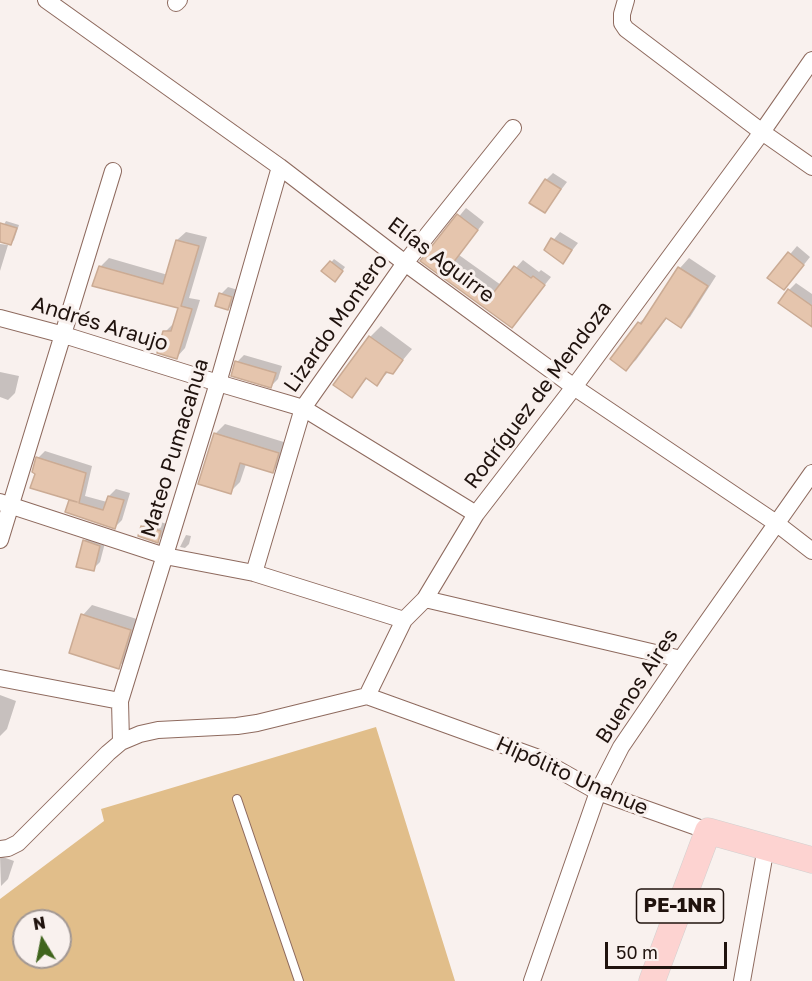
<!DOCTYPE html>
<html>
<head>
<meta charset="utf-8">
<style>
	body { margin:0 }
	#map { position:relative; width:812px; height:981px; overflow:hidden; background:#f9f1ee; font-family:"Golos Text",sans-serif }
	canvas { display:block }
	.north { position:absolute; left:12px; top:909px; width:60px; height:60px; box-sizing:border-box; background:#f9f1ee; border:2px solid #a29894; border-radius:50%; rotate:350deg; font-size:16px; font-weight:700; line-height:24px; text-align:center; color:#20130e }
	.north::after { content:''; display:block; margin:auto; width:21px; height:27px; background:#40641d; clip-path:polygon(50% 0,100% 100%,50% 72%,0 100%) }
	.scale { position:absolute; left:605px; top:942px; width:122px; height:27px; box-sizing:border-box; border:3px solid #20130e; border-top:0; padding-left:8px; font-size:18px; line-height:21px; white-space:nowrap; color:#20130e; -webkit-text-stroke:4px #f9f1ee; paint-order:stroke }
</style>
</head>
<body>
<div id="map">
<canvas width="812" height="981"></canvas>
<div class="north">N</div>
<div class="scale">50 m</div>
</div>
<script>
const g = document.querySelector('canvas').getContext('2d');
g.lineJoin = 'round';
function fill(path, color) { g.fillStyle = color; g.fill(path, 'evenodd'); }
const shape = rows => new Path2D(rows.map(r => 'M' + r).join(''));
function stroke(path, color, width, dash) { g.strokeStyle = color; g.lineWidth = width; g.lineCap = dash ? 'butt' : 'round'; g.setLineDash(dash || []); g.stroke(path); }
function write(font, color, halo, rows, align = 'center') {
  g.font = font + ' "Golos Text",sans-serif'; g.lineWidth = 6; g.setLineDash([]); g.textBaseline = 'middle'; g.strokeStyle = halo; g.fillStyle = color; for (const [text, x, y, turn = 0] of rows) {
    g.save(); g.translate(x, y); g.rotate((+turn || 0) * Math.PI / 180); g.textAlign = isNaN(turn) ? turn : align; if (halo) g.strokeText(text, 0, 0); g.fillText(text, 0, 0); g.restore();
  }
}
fill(shape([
	[376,727,455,981,0,981,0,899,104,821,101,809],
	[24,921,60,921,60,957,24,957]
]), '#e1be8a');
fill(shape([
	[553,173,567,182,545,211,546,180],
	[466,208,484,222,459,255,501,285,523,260,539,272,541,270,551,277,512,326,422,261],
	[6,221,19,225,14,240,11,243,0,240,0,232],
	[186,232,207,237,189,298,200,300,185,348,177,357,165,332,174,323,180,307,100,267,109,258,168,275,177,240],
	[560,232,578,243,563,262,546,249],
	[0,244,8,245,0,271],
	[797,246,810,257,790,282,770,278],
	[689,258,716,276,690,317,680,326,667,318,636,360,626,369,612,359,639,323,650,314,680,268],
	[334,259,345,267,338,277,324,271],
	[796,283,812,294,812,325,789,290],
	[228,287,238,290,235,302,228,309,221,294],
	[381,326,412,349,393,372,389,371,377,384,368,377,352,396,370,337],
	[244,355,282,366,278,379,271,386,237,362],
	[0,372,19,376,15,393,8,400,0,397],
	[225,424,287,443,282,462,272,472,246,464,240,482,230,492,215,434],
	[45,451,92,466,85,496,107,502,109,496,116,489,130,493,122,520,115,527,70,501,72,499,36,473,38,458],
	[150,519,167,524,164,534,157,541,140,535,143,526],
	[91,534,106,539,100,562,93,569,84,541],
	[186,535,191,536,189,544,185,548,180,547],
	[92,605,140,620,128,658,118,667,83,615],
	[0,695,16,701,7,729,0,736],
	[0,856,14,861,8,879,1,886]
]), '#0003');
const building = shape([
	[545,179,561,189,545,213,529,203,545,179],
	[457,214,478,230,453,263,494,292,514,266,531,278,533,276,545,285,512,328,420,261,457,214],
	[0,223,17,228,11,245,0,242,0,223],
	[551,238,572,250,563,264,544,250,551,238],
	[176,240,199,246,181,306,192,309,177,359,157,353,163,331,171,331,178,308,92,286,99,266,163,284,176,240],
	[788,252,804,265,784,290,767,278,788,252],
	[330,261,343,271,335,282,321,271,330,261],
	[678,267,708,286,681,328,666,318,626,371,610,359,638,322,641,324,678,267],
	[788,289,812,306,812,327,778,303,788,289],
	[219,293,232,297,228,310,215,306,219,293],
	[369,336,403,360,393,374,386,372,377,386,366,378,352,398,333,385,369,336],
	[235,361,276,373,271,388,231,376,235,361],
	[214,433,279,453,273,473,240,463,231,494,198,484,214,433],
	[36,457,86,473,79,503,103,510,108,496,124,500,115,529,65,512,69,500,77,502,30,488,35,474,32,472,36,457],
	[141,526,161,531,158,543,138,536,141,526],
	[83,540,100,546,94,571,76,567,83,540],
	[81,614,131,630,119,669,69,653,81,614]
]);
fill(building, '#e5c5ad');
stroke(building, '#cbab94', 1.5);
const lane = shape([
	[237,799,299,981]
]);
const street = shape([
	[46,0,280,167,405,263,574,387,776,523,812,551],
	[626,0,622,14,622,23,626,29,762,132,812,167],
	[176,3,179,0],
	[0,318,64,335,218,383,303,408,476,514],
	[0,502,165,556,254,573,404,620],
	[0,540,113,171],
	[254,573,303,408,405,263,513,128],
	[425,599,681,659],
	[0,678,120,701],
	[367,696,404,620,425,599,476,514,574,387,762,132,812,60],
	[367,696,536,757,598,792,708,831],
	[121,742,120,701,218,383,280,167],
	[0,849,8,848,18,843,108,753,121,742,140,734,158,730,237,726,257,723,367,696],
	[532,981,598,792,621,747,681,659,812,473],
	[742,981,766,847]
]);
const primary = shape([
	[652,981,708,831,812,860]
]);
stroke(lane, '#8e6a5e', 10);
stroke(street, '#8e6a5e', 18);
stroke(primary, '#d2d0cf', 27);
stroke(lane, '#fff', 8);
stroke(street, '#fff', 16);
stroke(primary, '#fdd3d1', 26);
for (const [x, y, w] of [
	[680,906,87]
]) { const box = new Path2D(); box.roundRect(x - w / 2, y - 17, w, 34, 4.5); g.fillStyle = '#f9f1ee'; g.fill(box); stroke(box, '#20130e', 1.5); }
write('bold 20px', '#20130e', null, [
	["PE-1NR",680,906]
]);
write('21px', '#20130e', '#f9f1ee', [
	["Elías Aguirre",441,260,37],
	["Lizardo Montero",336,323,-55],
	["Andrés Araujo",100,324,17],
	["Rodríguez de Mendoza",538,395,-53],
	["Mateo Pumacahua",175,448,-73],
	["Buenos Aires",637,686,-57],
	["Hipólito Unanue",572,776,24]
]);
</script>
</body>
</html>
